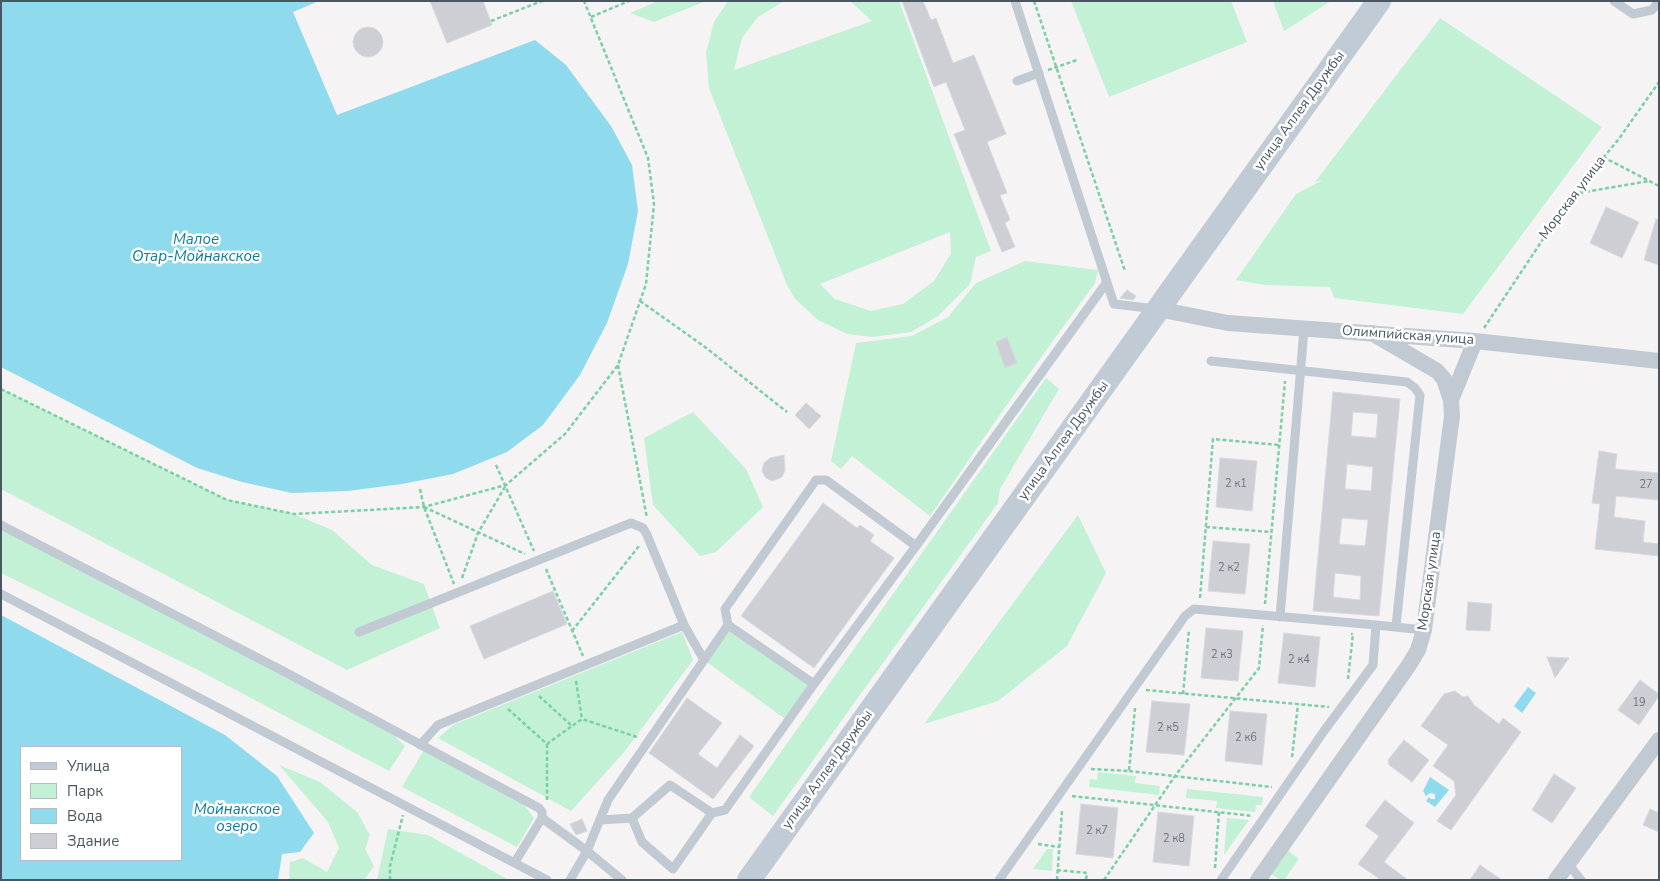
<!DOCTYPE html>
<html>
<head>
<meta charset="utf-8">
<style>
	body { margin:0 }
	#map { position:relative; width:1660px; height:881px; overflow:hidden; background:#f5f3f3; font-family:"Nunito Sans",sans-serif }
	canvas { display:block }
	.frame { position:absolute; inset:0; border:2px solid #4a5661; pointer-events:none }
	.legend { position:absolute; left:20px; top:746px; width:162px; height:115px; box-sizing:border-box; background:#fff; border:1px solid #b7bbc0; margin:0; padding:6px 9px; list-style:none; font-size:15px; color:#4a5661 }
	.legend li { display:flex; align-items:center; gap:10px; height:25px }
	.legend b { width:25px; border:1px solid #b7bbc0 }
</style>
</head>
<body>
<div id="map">
<canvas width="1660" height="881"></canvas>
<div class="frame"></div>
<ul class="legend">
<li><b style="height:6px;background:#c1cbd6"></b>Улица</li>
<li><b style="height:14px;background:#c3f1d5"></b>Парк</li>
<li><b style="height:14px;background:#90daee"></b>Вода</li>
<li><b style="height:14px;background:#cdcfd5"></b>Здание</li>
</ul>
</div>
<script>
const g = document.querySelector('canvas').getContext('2d');
g.lineJoin = 'round';
function fill(path, color) { g.fillStyle = color; g.fill(path, 'evenodd'); }
const shape = rows => new Path2D(rows.map(r => 'M' + r).join(''));
function stroke(path, color, width, dash) { g.strokeStyle = color; g.lineWidth = width; g.lineCap = dash ? 'butt' : 'round'; g.setLineDash(dash || []); g.stroke(path); }
function write(font, color, halo, rows, align = 'center') {
  g.font = font + ' "Nunito Sans",sans-serif'; g.lineWidth = 5; g.setLineDash([]); g.textBaseline = 'middle'; g.strokeStyle = halo; g.fillStyle = color; for (const [text, x, y, turn = 0] of rows) {
    g.save(); g.translate(x, y); g.rotate((+turn || 0) * Math.PI / 180); g.textAlign = isNaN(turn) ? turn : align; if (halo) g.strokeText(text, 0, 0); g.fillText(text, 0, 0); g.restore();
  }
}
fill(shape([
	[658,1,706,1,654,22,630,13],
	[728,1,784,1,758,17,742,38,734,70,872,21,850,1,899,1,991,251,976,257,970,284,938,316,911,332,873,337,847,334,818,320,795,299,787,285,709,88,706,53,714,22],
	[950,232,951,254,934,281,903,304,871,311,835,299,820,284],
	[1071,1,1231,1,1247,42,1109,97],
	[1273,1,1331,1,1284,31],
	[1440,18,1602,127,1463,314,1334,298,1330,287,1265,285,1236,280,1296,194,1323,180,1315,182],
	[1025,261,1098,270,1095,283,1008,403,930,516,852,456,841,469,831,461,856,343,912,336,948,317,976,283],
	[1046,378,1059,389,1000,489,998,503,773,816,749,797],
	[1,389,227,500,294,514,332,530,372,565,424,584,440,628,347,670,1,489],
	[693,412,746,469,763,507,716,552,700,556,653,505,644,438],
	[1078,515,1106,573,1067,646,998,701,924,724],
	[1,525,384,726,405,746,389,771,200,671,1,573],
	[728,625,814,684,788,721,704,660],
	[682,632,693,660,625,751,571,811,438,738,453,725],
	[425,748,519,798,534,818,517,847,402,787],
	[279,765,320,782,357,812,370,835,365,849,374,866,364,880,289,880,290,862,303,858,327,872,339,848,328,822],
	[1098,772,1136,776,1135,783,1160,786,1159,795,1089,787,1090,779,1097,780],
	[1187,789,1263,797,1262,805,1256,805,1255,812,1216,808,1217,801,1186,798],
	[1227,818,1249,820,1224,855],
	[388,829,428,835,509,880,377,880],
	[1047,849,1053,849,1052,871,1033,869],
	[1287,850,1299,859,1284,880,1280,880,1271,874]
]), '#c3f1d5');
fill(shape([
	[1,1,319,1,293,12,337,115,535,40,566,65,611,126,632,165,638,211,628,264,607,323,580,375,543,425,507,452,453,474,402,484,347,491,292,493,242,482,197,468,1,367],
	[1,615,225,735,277,776,314,833,300,852,282,854,278,880,1,880],
	[21,747,181,747,181,860,21,860],
	[1528,687,1536,693,1522,713,1514,706],
	[1430,777,1449,790,1435,807,1426,801,1429,797,1431,799,1435,799,1435,794,1430,793,1426,796,1423,791]
]), '#90daee');
const building = shape([
	[430,1,483,1,492,25,447,43,430,1],
	[902,1,923,1,931,20,936,18,953,63,974,55,1006,134,987,142,1007,193,1000,195,1010,220,1005,223,1015,247,1002,252,954,134,965,130,946,82,934,87,902,1],
	'353 42a15 15 0 1 1 30 0a15 15 0 1 1-30 0Z',
	[1606,207,1639,222,1622,258,1590,243,1606,207],
	[1656,219,1659,220,1659,265,1644,260,1656,219],
	[1127,290,1136,296,1133,300,1120,298,1127,290],
	[1007,337,1017,363,1005,368,996,342,1007,337],
	[1333,392,1400,399,1379,616,1313,611,1333,392],
	[1353,412,1378,414,1376,438,1351,436,1353,412],
	[1347,464,1373,467,1371,491,1345,489,1347,464],
	[1342,518,1368,520,1365,546,1339,544,1342,518],
	[1335,573,1361,576,1360,600,1333,597,1335,573],
	[806,403,821,416,809,429,795,415,806,403],
	[1599,451,1617,454,1615,469,1659,473,1659,500,1616,496,1614,517,1645,521,1643,542,1659,544,1659,556,1595,549,1600,504,1592,503,1599,451],
	[784,455,785,470,782,477,772,481,766,478,762,471,764,463,770,458,784,455],
	[1220,458,1257,461,1252,511,1216,507,1220,458],
	[823,503,857,528,860,525,874,535,870,541,894,558,814,668,741,616,823,503],
	[1213,541,1250,544,1245,594,1208,591,1213,541],
	[553,591,567,624,484,659,470,626,553,591],
	[1468,602,1492,604,1490,631,1466,630,1468,602],
	[1206,628,1243,631,1238,681,1201,678,1206,628],
	[1284,633,1320,637,1315,687,1278,683,1284,633],
	[1547,657,1569,658,1555,678,1547,657],
	[1640,680,1659,694,1659,696,1639,725,1618,710,1640,680],
	[1455,691,1463,697,1468,696,1474,705,1499,724,1503,718,1521,732,1451,830,1437,821,1456,795,1454,781,1433,766,1448,745,1421,726,1444,694,1455,691],
	[687,698,722,723,698,754,717,768,740,735,754,746,713,799,649,753,687,698],
	[1152,701,1190,704,1184,755,1146,752,1152,701],
	[1230,711,1267,714,1262,765,1225,761,1230,711],
	[1404,740,1429,760,1412,782,1389,765,1388,760,1404,740],
	[1554,774,1576,788,1552,823,1532,810,1554,774],
	[1385,800,1414,823,1384,862,1408,880,1381,880,1358,864,1379,836,1365,826,1385,800],
	[1081,804,1118,808,1113,858,1076,854,1081,804],
	[1650,809,1659,813,1659,832,1643,825,1650,809],
	[1158,812,1194,816,1189,866,1153,862,1158,812],
	[582,819,587,831,576,835,570,824,582,819],
	[1480,865,1502,880,1470,880,1480,865]
]);
fill(building, '#cdcfd5');
stroke(building, '#d7d9de', 1);
stroke(shape([
	[1034,1,1125,271],
	[591,17,629,1],
	[491,21,542,1],
	[1048,70,1077,60],
	[1603,157,1659,186],
	[1573,194,1649,181],
	[640,301,705,347,787,412],
	[1484,328,1573,194,1618,140,1659,82],
	[618,365,647,518],
	[1,389,227,500,294,514,424,507,506,485,565,434,618,365,646,284,654,204,648,158,584,1],
	[496,465,534,551],
	[420,489,424,507,454,584],
	[424,507,525,554],
	[1206,527,1271,532],
	[546,569,583,656],
	[462,578,478,533,506,485],
	[1200,598,1213,439,1279,445],
	[1265,604,1285,381],
	[572,631,639,546],
	[1348,679,1353,634,1351,634],
	[576,681,582,719],
	[1146,690,1329,707],
	[1183,694,1189,630],
	[539,696,572,726,582,719,637,737],
	[508,709,547,744,572,726],
	[1292,757,1298,704],
	[1091,769,1129,771,1135,708],
	[1129,771,1272,787],
	[1072,796,1253,816],
	[547,800,547,744],
	[1038,844,1059,847],
	[1215,868,1219,812],
	[1057,870,1087,873,1086,880],
	[390,880,390,866,403,815],
	[1057,880,1062,811],
	[1104,880,1175,776,1259,668,1263,625]
]), '#7ad0a6', 2.5, [4, 2.5]);
stroke(shape([
	[1015,1,1114,304,1156,309],
	[1614,1,1633,14,1652,10,1659,1],
	[1017,81,1039,73],
	[1211,361,1407,382,1415,388,1420,395,1396,626],
	[1,525,285,672,539,808,542,812,542,818,587,851,570,880],
	[916,546,1107,282],
	[1,594,547,880],
	[1280,617,1304,329],
	[1376,625,1424,630],
	[359,632,631,523,643,528,647,535,684,625,704,660],
	[420,745,438,725,684,625],
	[712,813,725,810,814,684],
	[600,820,632,818,670,785,712,813,673,869,642,842,632,818],
	[515,862,542,818],
	[1569,865,1581,880],
	[622,880,587,851,608,800,728,625,725,609,816,480,826,480,916,546,814,684,728,625],
	[999,880,1185,616,1194,609,1376,625,1373,665,1324,731,1221,880]
]), '#c1cad2', 9);
stroke(shape([
	[1158,309,1228,323,1475,341,1659,361],
	[1451,400,1475,341],
	[1258,880,1409,665,1418,650,1424,630,1452,416,1451,400,1444,379,1437,371,1372,333],
	[1556,880,1659,740]
]), '#c1cad2', 16);
stroke(shape([
	[749,880,1379,1]
]), '#c1cbd6', 24);
write('11px', '#6b747e', null, [
	["2 к1",1236,484],
	["27",1646,485],
	["2 к2",1229,568],
	["2 к3",1222,655],
	["2 к4",1299,660],
	["19",1639,703],
	["2 к5",1168,728],
	["2 к6",1246,738],
	["2 к7",1097,831],
	["2 к8",1174,839]
]);
write('14px', '#4a5661', '#fff', [
	["улица Аллея Дружбы",1300,111,-54],
	["Морская улица",1573,198,-53],
	["Олимпийская улица",1408,336,4],
	["улица Аллея Дружбы",1064,441,-54],
	["Морская улица",1430,581,-82],
	["улица Аллея Дружбы",828,770,-54]
]);
write('italic 15px', '#0c7c9b', '#fff', [
	["Малое",196,240],
	["Отар-Мойнакское",196,257],
	["Мойнакское",237,810],
	["озеро",237,827]
]);
</script>
</body>
</html>
